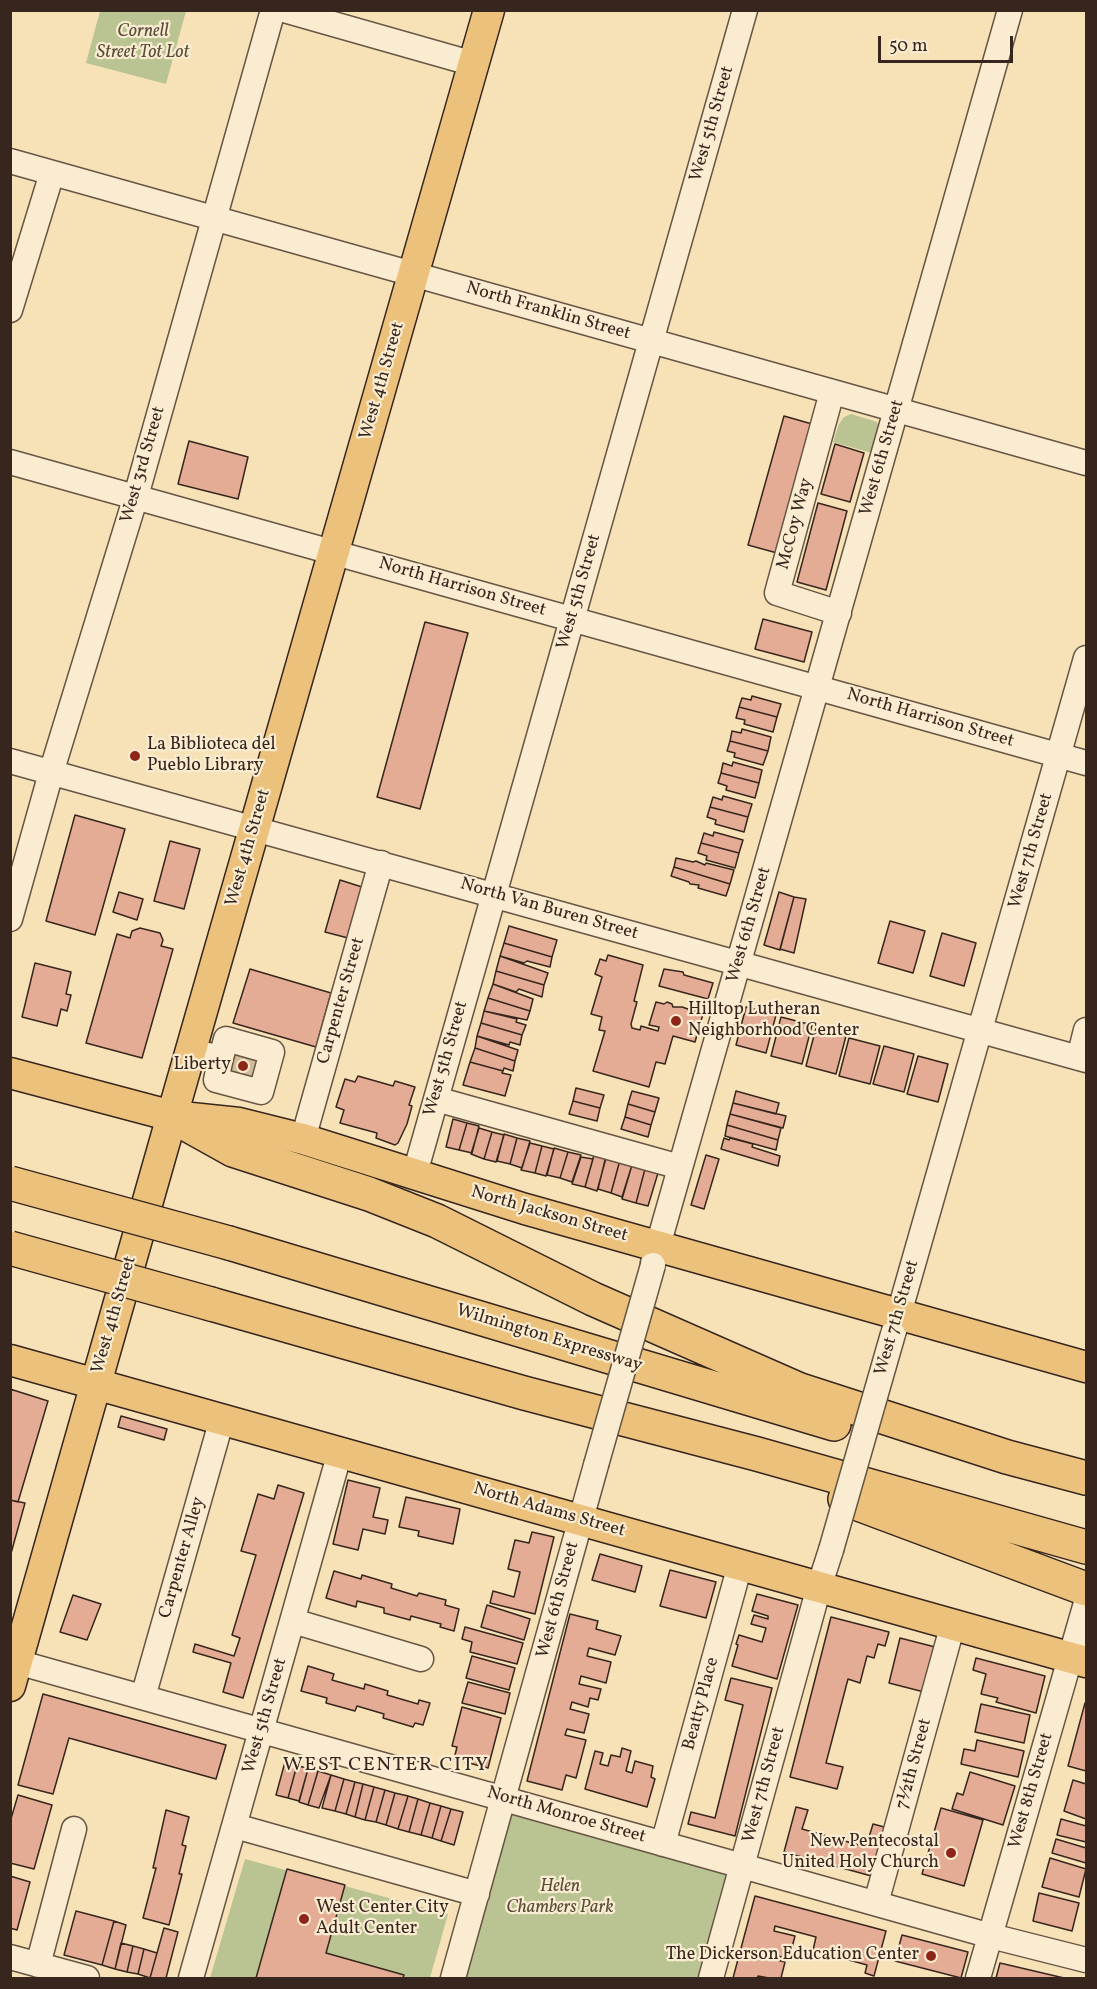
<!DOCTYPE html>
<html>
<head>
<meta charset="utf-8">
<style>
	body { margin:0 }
	#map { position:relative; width:1097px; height:1989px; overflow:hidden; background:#f7e2b8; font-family:Vollkorn,serif }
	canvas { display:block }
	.frame { position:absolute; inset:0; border:12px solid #37261d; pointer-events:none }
	.scale { position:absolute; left:878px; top:36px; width:135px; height:27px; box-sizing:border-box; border:3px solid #37261d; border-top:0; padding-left:8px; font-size:18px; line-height:21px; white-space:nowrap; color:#37261d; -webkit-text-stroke:4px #faecd1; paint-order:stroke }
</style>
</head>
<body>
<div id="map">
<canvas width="1097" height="1989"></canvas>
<div class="frame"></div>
<div class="scale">50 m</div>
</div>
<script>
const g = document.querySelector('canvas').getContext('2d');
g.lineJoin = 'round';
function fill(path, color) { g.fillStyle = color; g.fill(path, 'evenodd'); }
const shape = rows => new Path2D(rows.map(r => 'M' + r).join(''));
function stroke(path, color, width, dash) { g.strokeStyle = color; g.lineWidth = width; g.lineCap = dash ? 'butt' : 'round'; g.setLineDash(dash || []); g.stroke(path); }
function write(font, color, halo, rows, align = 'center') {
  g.font = font + ' Vollkorn,serif'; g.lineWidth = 4.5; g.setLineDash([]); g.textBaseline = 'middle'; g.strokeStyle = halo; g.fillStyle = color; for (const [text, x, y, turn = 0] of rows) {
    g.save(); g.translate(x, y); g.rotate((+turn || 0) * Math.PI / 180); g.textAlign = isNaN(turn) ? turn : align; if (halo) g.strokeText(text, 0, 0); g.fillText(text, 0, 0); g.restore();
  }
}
fill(shape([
	[100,11,186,11,166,84,86,63],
	[851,414,877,422,879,428,872,453,833,442,839,424,844,417],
	[504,1799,743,1866,711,1978,453,1978],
	[245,1859,448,1914,430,1978,210,1978]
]), '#b9c492');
const building = shape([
	[784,416,812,424,777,553,748,545,784,416],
	[189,441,248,457,238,499,178,484,189,441],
	[835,444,864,453,850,502,821,494,835,444],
	[818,503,847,511,826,590,797,582,818,503],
	[763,619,812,632,804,662,755,649,763,619],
	[425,622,468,633,420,809,377,797,425,622],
	[752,696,781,704,777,717,739,707,742,698,751,700,752,696],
	[739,707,777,717,773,732,744,724,745,720,736,718,739,707],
	[742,729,771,737,768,751,730,741,732,731,741,733,742,729],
	[730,741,768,751,763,765,734,757,735,753,727,751,730,741],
	[733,762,762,770,759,783,721,773,723,763,732,766,733,762],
	[721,773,759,783,755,798,726,790,727,786,718,783,721,773],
	[723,796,752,804,748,817,710,807,713,797,722,800,723,796],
	[710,807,748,817,744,832,715,824,716,820,707,817,710,807],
	[75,815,125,829,95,935,46,921,75,815],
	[714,832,743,840,739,853,701,843,704,833,713,836,714,832],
	[170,841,200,849,184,909,154,901,170,841],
	[701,843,739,853,735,868,706,860,707,856,698,853,701,843],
	[676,858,693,862,696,861,705,865,706,863,734,870,730,884,674,867,676,858],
	[674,867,730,884,726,896,698,888,699,885,690,884,689,882,671,876,674,867],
	[340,880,362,887,348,938,325,932,340,880],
	[119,892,143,899,137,920,113,912,119,892],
	[779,892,794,897,780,950,764,945,779,892],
	[794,897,806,899,794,953,780,949,794,897],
	[890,921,925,931,913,973,878,963,890,921],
	[509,926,557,940,552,957,504,943,509,926],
	[140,928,160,933,163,940,161,946,173,949,142,1058,86,1043,117,934,130,938,132,931,140,928],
	[942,933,976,943,964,986,930,976,942,933],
	[504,943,552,957,550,967,527,961,524,963,500,956,504,943],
	[608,955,643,965,634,1001,637,1002,631,1024,632,1028,640,1030,641,1026,658,1031,659,1027,649,1025,656,1002,664,1004,667,1002,672,1004,673,1007,682,1007,703,1014,695,1042,673,1036,665,1064,656,1062,649,1087,593,1071,605,1031,599,1030,602,1017,591,1014,602,977,595,974,600,959,606,961,608,955],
	[500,956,548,973,544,985,496,971,500,956],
	[35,963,71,972,66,994,71,995,67,1011,61,1009,57,1026,22,1017,35,963],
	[250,969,331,993,316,1047,233,1023,250,969],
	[664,969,683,972,684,975,713,983,708,999,659,986,664,969],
	[496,971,544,985,542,997,519,989,516,992,493,984,496,971],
	[493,984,533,999,530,1011,488,998,493,984],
	[488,998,530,1011,527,1020,484,1011,488,998],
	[746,1007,776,1015,766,1053,736,1045,746,1007],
	[484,1011,517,1019,516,1022,526,1025,522,1035,481,1023,484,1011],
	[781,1017,812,1025,802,1064,771,1056,781,1017],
	[481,1023,522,1035,520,1045,510,1042,509,1045,477,1036,481,1023],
	[816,1028,846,1036,836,1074,806,1066,816,1028],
	[477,1036,518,1050,515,1061,475,1048,477,1036],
	[849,1038,880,1046,870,1084,839,1076,849,1038],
	[884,1046,914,1054,904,1092,873,1084,884,1046],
	[475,1048,515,1061,513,1071,504,1068,503,1071,470,1062,475,1048],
	[229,1049,265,1059,258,1082,221,1072,229,1049],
	[918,1056,948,1064,938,1102,907,1094,918,1056],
	[470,1062,503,1071,502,1073,511,1075,505,1096,463,1085,470,1062],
	[358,1076,393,1086,395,1081,415,1087,409,1105,412,1106,407,1124,398,1143,395,1145,376,1138,377,1133,340,1123,344,1110,336,1107,345,1079,355,1082,358,1076],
	[576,1088,604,1095,600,1108,573,1101,576,1088],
	[632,1091,659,1098,655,1112,628,1104,632,1091],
	[736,1091,779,1103,776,1114,733,1103,736,1091],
	[573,1101,600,1108,597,1121,569,1114,573,1101],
	[733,1103,786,1116,783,1128,730,1114,733,1103],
	[628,1104,655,1112,651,1125,625,1117,628,1104],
	[730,1114,781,1128,778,1140,727,1125,730,1114],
	[625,1117,651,1125,648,1137,621,1129,625,1117],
	[453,1119,467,1123,459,1150,446,1147,453,1119],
	[467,1123,479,1126,472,1153,459,1150,467,1123],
	[727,1125,778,1140,776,1150,725,1136,727,1125],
	[479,1128,492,1132,484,1159,471,1154,479,1128],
	[492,1132,504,1135,496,1162,484,1159,492,1132],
	[504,1134,517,1138,510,1164,497,1161,504,1134],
	[517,1138,530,1141,522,1168,510,1164,517,1138],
	[724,1138,729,1140,730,1138,753,1144,752,1147,780,1156,778,1166,721,1149,724,1138],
	[530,1143,542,1146,535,1173,521,1170,530,1143],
	[542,1146,554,1149,546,1176,535,1173,542,1146],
	[554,1148,568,1152,560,1178,547,1175,554,1148],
	[568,1152,581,1155,572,1182,560,1178,568,1152],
	[594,1155,606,1158,597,1191,585,1187,594,1155],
	[706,1155,719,1159,704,1209,691,1205,706,1155],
	[606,1156,620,1160,611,1193,598,1189,606,1156],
	[581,1157,593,1159,585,1187,572,1184,581,1157],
	[620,1160,632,1165,622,1197,611,1193,620,1160],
	[632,1165,645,1169,636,1203,622,1199,632,1165],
	[645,1169,658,1173,648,1206,636,1203,645,1169],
	[10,1389,48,1401,18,1502,10,1500,10,1389],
	[121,1416,167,1429,164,1440,118,1427,121,1416],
	[348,1480,380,1488,373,1517,388,1520,385,1534,363,1529,358,1550,333,1544,348,1480],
	[278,1485,304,1493,243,1698,223,1692,231,1663,193,1652,195,1644,234,1656,240,1638,232,1635,256,1555,241,1551,258,1494,274,1499,278,1485],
	[406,1497,460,1509,453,1544,418,1536,419,1531,399,1527,406,1497],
	[10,1500,25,1503,10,1557,10,1500],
	[532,1532,554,1537,535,1614,490,1603,493,1591,514,1597,520,1572,508,1569,515,1540,529,1543,532,1532],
	[600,1554,642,1566,635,1592,592,1580,600,1554],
	[670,1570,716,1582,706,1618,660,1606,670,1570],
	[334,1571,361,1579,362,1575,392,1584,391,1588,417,1596,419,1593,446,1600,445,1605,459,1609,454,1631,440,1627,441,1624,411,1616,410,1620,384,1613,384,1608,357,1601,356,1607,326,1598,334,1571],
	[757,1594,798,1605,777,1679,732,1666,738,1645,736,1644,739,1635,762,1642,766,1628,751,1624,754,1615,768,1619,768,1616,752,1611,757,1594],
	[73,1595,101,1604,87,1640,60,1632,73,1595],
	[487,1605,530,1619,524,1640,481,1627,487,1605],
	[570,1614,598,1621,596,1629,621,1636,615,1655,589,1648,587,1656,611,1662,606,1683,581,1676,579,1684,601,1689,598,1700,590,1698,588,1707,572,1702,570,1709,589,1714,584,1733,567,1729,565,1735,586,1740,576,1778,566,1775,562,1790,527,1781,570,1614],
	[831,1617,889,1632,885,1646,878,1644,874,1658,867,1656,860,1683,848,1679,826,1763,843,1767,837,1789,790,1777,831,1617],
	[465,1627,523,1643,517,1664,470,1652,472,1642,462,1639,465,1627],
	[900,1638,939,1648,928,1693,889,1683,900,1638],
	[472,1656,515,1668,509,1690,466,1678,472,1656],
	[976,1658,1045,1676,1036,1713,996,1702,998,1698,981,1694,986,1674,973,1670,976,1658],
	[308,1666,334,1674,332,1680,364,1689,365,1684,388,1691,387,1695,418,1704,419,1700,430,1703,423,1725,415,1723,413,1727,383,1718,384,1714,357,1706,355,1711,326,1703,327,1698,301,1691,308,1666],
	[731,1678,772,1688,735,1836,688,1824,691,1812,715,1818,743,1705,725,1700,731,1678],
	[468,1682,510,1693,505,1714,462,1703,468,1682],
	[43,1694,226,1745,216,1779,69,1738,53,1794,18,1785,43,1694],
	[1085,1703,1086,1703,1086,1771,1068,1766,1085,1703],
	[981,1704,1030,1715,1024,1743,975,1732,981,1704],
	[462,1707,501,1718,488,1768,454,1759,457,1747,452,1746,462,1707],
	[977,1740,1024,1751,1018,1777,961,1764,964,1749,975,1751,977,1740],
	[622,1748,631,1751,626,1771,632,1773,635,1761,653,1766,651,1777,655,1779,647,1807,585,1789,595,1751,603,1753,600,1764,608,1766,611,1755,620,1757,622,1748],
	[285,1762,297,1765,288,1798,276,1795,285,1762],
	[297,1765,308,1769,299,1801,288,1798,297,1765],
	[308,1769,318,1771,308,1805,299,1802,308,1769],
	[318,1771,331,1775,319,1808,308,1805,318,1771],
	[970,1772,1015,1786,1003,1825,952,1809,957,1793,963,1795,970,1772],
	[331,1775,344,1779,335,1811,322,1808,331,1775],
	[344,1779,355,1782,346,1814,335,1811,344,1779],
	[1073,1780,1086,1784,1086,1819,1064,1811,1073,1780],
	[355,1782,363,1784,355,1817,346,1814,355,1782],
	[363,1784,374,1787,365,1820,355,1817,363,1784],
	[374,1787,385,1790,376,1822,365,1820,374,1787],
	[385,1790,395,1793,386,1825,376,1822,385,1790],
	[395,1793,408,1796,398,1829,386,1825,395,1793],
	[18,1795,52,1805,34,1869,10,1863,10,1822,18,1795],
	[408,1796,418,1799,409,1832,398,1829,408,1796],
	[418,1799,430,1803,421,1835,409,1832,418,1799],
	[430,1803,441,1806,432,1838,421,1835,430,1803],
	[441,1806,451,1809,441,1841,432,1838,441,1806],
	[796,1807,808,1810,802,1829,866,1847,873,1824,888,1828,875,1877,784,1852,796,1807],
	[941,1808,983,1820,964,1886,922,1874,941,1808],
	[451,1809,463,1812,454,1845,441,1841,451,1809],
	[166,1810,189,1817,182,1845,186,1846,179,1874,182,1874,169,1925,143,1918,156,1868,153,1868,166,1810],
	[1061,1819,1086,1826,1086,1842,1057,1835,1061,1819],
	[1056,1839,1086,1848,1086,1863,1052,1853,1056,1839],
	[1050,1858,1086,1869,1079,1897,1042,1887,1050,1858],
	[287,1869,345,1885,326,1953,404,1975,403,1978,256,1978,287,1869],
	[10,1876,30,1882,17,1930,10,1928,10,1876],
	[1039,1893,1079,1903,1072,1931,1033,1921,1039,1893],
	[755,1896,886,1931,874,1976,865,1973,867,1965,813,1950,816,1937,775,1926,774,1931,795,1936,789,1959,766,1953,765,1957,785,1962,781,1978,769,1978,758,1976,757,1978,733,1978,755,1896],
	[76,1911,114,1921,102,1965,64,1955,76,1911],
	[114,1921,126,1925,115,1969,102,1965,114,1921],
	[164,1928,178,1932,166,1978,150,1978,164,1928],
	[902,1935,968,1952,961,1978,895,1961,902,1935],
	[121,1943,133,1946,127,1972,115,1969,121,1943],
	[133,1946,144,1949,138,1974,127,1972,133,1946],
	[144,1949,157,1953,150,1978,138,1974,144,1949],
	[1000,1963,1064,1978,996,1978,1000,1963]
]);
fill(building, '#e5ac95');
stroke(building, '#37261d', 1.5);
stroke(shape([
	[243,1076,250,1053]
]), '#d1bc99', 24, [24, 12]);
const minor = shape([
	[284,10,474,64],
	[10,161,1086,463],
	[10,310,52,173],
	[832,392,777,593,839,613],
	[10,462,1086,763],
	[10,761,1086,1060],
	[10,919,51,773,136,496,273,10],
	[190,1051,221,1058,216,1080,261,1092,272,1052,226,1039,221,1058],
	[1079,1058,1086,1030],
	[436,1099,680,1167],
	[303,1139,381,863],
	[415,1173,745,10],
	[653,1263,1010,10],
	[894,1331,1086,658],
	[293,1621,421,1659],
	[10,1660,991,1936,1086,1960],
	[143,1697,222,1419],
	[235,1826,477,1894],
	[663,1844,740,1565],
	[876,1903,953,1624],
	[10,1957,87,1978],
	[38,1965,74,1829],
	[191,1978,340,1452],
	[453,1978,596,1465],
	[711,1978,819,1587,831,1550],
	[978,1978,1086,1603]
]);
const major = shape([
	[10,1073,172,1116,239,1123,303,1139,525,1209,1086,1367],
	[10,1360,1086,1662],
	[10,1686,172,1116,489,10]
]);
const highway = shape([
	[172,1116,233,1150,369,1194,437,1221,593,1299,800,1390,1007,1457,1086,1478],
	[229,1243,834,1424],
	[211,1304,524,1393,757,1454,1086,1547],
	[845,1499,1086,1589]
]);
stroke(minor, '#675544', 27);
stroke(major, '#37261d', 33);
stroke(highway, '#37261d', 36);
stroke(minor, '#faecd1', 24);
stroke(major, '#ecc17c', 30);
stroke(highway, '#ecc17c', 33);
const minorBridge = shape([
	[596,1465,653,1265],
	[831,1550,893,1334]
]);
const highwayBridge = shape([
	[10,1183,229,1243],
	[10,1248,211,1304]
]);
stroke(minorBridge, '#675544', 27, []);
stroke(highwayBridge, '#37261d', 36, []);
stroke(minorBridge, '#faecd1', 24);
stroke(highwayBridge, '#ecc17c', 33);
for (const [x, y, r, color] of [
	[135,756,6,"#8f2418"],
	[676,1021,6,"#8f2418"],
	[243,1066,6,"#8f2418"],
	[951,1853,6,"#8f2418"],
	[304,1919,6,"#8f2418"],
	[931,1956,6,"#8f2418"]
]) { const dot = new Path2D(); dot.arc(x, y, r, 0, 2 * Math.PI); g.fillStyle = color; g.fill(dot); stroke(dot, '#faecd1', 2); }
write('italic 18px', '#584e3a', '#faecd1', [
	["Cornell",143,33],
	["Street Tot Lot",143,54],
	["Helen",560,1888],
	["Chambers Park",560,1909]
]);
write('18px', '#37261d', '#faecd1', [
	["West 5th Street",713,124,-74],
	["North Franklin Street",548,312,16],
	["West 4th Street",383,381,-74],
	["West 6th Street",883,458,-74],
	["West 3rd Street",144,465,-74],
	["McCoy Way",796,524,-75],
	["North Harrison Street",462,588,16],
	["West 5th Street",580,592,-74],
	["North Harrison Street",930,719,16],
	["West 4th Street",249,848,-74],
	["West 7th Street",1032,851,-74],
	["North Van Buren Street",549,910,16],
	["West 6th Street",750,925,-74],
	["Carpenter Street",342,1001,-74],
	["West 5th Street",447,1059,-74],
	["North Jackson Street",549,1215,16],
	["West 4th Street",115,1315,-74],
	["West 7th Street",898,1318,-74],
	["Wilmington Expressway",549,1339,17],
	["North Adams Street",549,1511,16],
	["Carpenter Alley",183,1558,-74],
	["West 6th Street",559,1600,-75],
	["Beatty Place",702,1704,-75],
	["West 5th Street",266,1716,-74],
	["7½th Street",915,1764,-75],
	["West 7th Street",765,1785,-75],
	["West 8th Street",1032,1791,-74],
	["North Monroe Street",566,1816,16]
]);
write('18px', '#37261d', '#faecd1', [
	["La Biblioteca del",147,746],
	["Pueblo Library",147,767],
	["Hilltop Lutheran",688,1011],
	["Neighborhood Center",688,1032],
	["Liberty",231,1066,"right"],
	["New Pentecostal",939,1843,"right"],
	["United Holy Church",939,1864,"right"],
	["West Center City",316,1909],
	["Adult Center",316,1930],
	["The Dickerson Education Center",919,1956,"right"]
], 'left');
g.letterSpacing = '1.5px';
write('20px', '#37261d', '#faecd1', [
	["WEST CENTER CITY",386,1766]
]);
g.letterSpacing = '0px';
</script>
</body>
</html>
